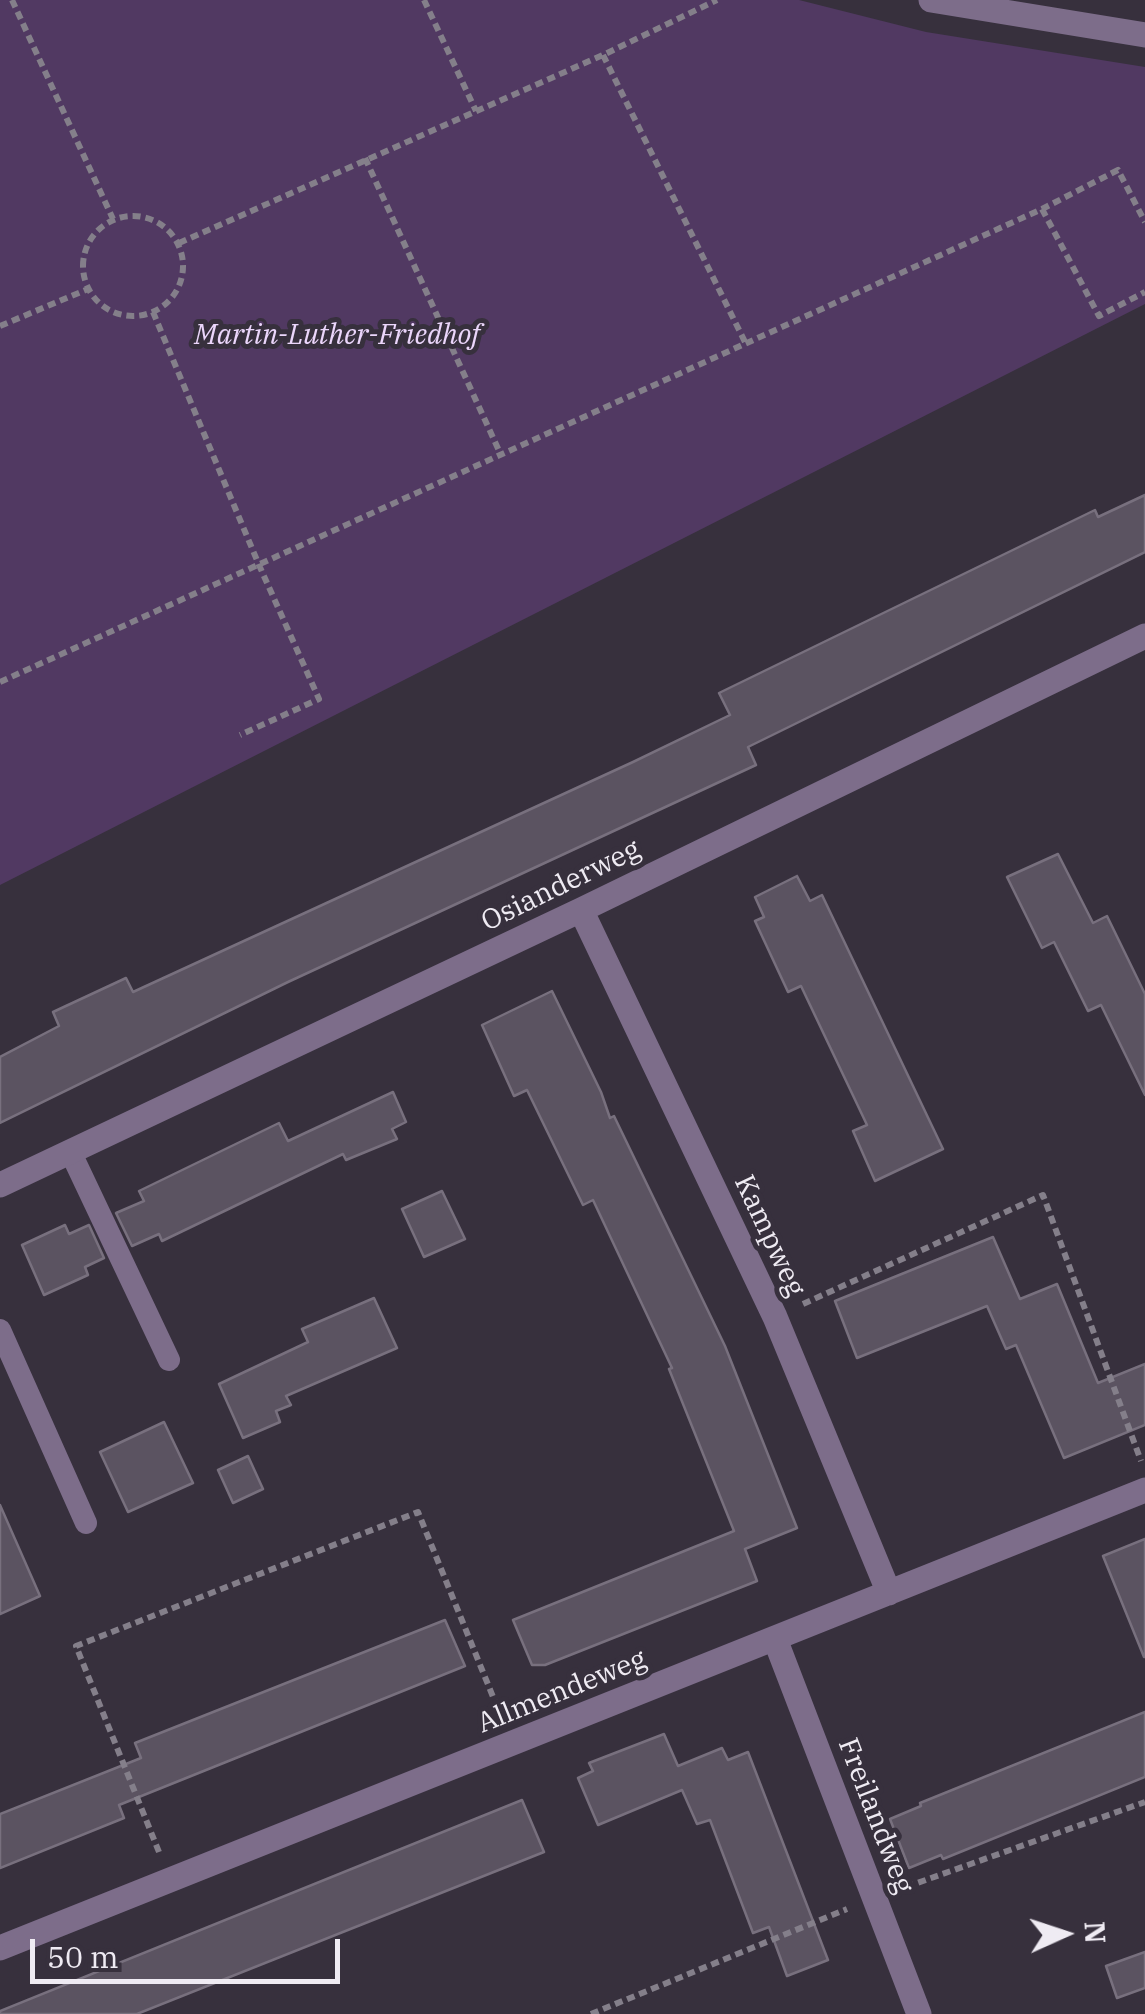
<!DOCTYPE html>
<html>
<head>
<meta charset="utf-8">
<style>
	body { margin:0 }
	#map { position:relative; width:1145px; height:2014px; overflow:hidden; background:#37303d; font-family:"IBM Plex Serif",serif }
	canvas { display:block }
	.north { position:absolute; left:1015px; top:1884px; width:100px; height:100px; -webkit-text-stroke:8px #37303d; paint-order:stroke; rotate:87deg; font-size:28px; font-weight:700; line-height:40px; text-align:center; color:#efebf3 }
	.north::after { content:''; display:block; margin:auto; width:35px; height:45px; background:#efebf3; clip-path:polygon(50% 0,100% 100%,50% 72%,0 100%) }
	.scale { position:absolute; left:30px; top:1939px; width:310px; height:45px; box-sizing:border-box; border:5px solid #efebf3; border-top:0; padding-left:12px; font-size:30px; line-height:35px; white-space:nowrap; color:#efebf3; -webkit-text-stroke:8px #37303d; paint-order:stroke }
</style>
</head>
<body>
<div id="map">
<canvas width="1145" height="2014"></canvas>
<div class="north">N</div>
<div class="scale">50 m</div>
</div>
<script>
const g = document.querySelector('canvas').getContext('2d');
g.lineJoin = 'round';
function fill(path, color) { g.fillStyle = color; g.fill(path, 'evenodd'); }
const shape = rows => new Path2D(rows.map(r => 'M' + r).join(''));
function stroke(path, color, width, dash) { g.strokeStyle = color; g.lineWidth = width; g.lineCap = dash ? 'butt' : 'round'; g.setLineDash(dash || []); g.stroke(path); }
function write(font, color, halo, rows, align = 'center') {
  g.font = font + ' "IBM Plex Serif",serif'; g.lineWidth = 10; g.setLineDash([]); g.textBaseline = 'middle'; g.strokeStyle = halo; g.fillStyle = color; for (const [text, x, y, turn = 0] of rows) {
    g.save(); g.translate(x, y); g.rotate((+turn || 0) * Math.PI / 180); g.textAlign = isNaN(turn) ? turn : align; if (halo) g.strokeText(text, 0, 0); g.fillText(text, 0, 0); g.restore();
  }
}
fill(shape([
	[0,0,799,0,926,32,1145,67,1145,304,0,885]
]), '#513962');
const building = shape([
	[1145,495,1145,552,748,747,756,765,288,982,0,1123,0,1057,59,1026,53,1012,126,978,133,992,633,762,730,715,719,693,1095,510,1098,517,1145,495],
	[1058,854,1093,923,1107,916,1145,994,1145,1095,1101,1005,1088,1011,1054,942,1042,948,1007,877,1058,854],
	[797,876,810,901,822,895,943,1149,875,1181,853,1131,867,1125,801,986,788,992,755,921,764,917,755,897,797,876],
	[552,991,601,1092,610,1118,614,1116,725,1346,797,1528,745,1549,757,1581,545,1665,532,1665,513,1620,734,1531,669,1369,672,1368,593,1200,583,1205,527,1090,514,1096,482,1025,552,991],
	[393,1092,406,1122,392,1129,397,1139,346,1160,343,1154,162,1241,159,1234,132,1246,116,1213,144,1201,139,1191,279,1123,288,1141,393,1092],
	[442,1191,465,1239,424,1257,402,1209,442,1191],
	[65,1225,69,1234,89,1225,104,1258,85,1267,88,1275,44,1295,22,1245,65,1225],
	[993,1237,1020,1299,1057,1284,1098,1383,1145,1364,1145,1425,1064,1458,1016,1345,1006,1349,987,1306,857,1358,835,1301,993,1237],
	[374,1298,397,1348,286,1396,291,1405,276,1411,280,1422,243,1438,219,1384,308,1342,302,1329,374,1298],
	[164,1422,193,1483,128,1512,100,1452,164,1422],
	[248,1456,263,1489,233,1503,218,1470,248,1456],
	[0,1505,40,1596,0,1614,0,1505],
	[1145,1539,1145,1657,1144,1657,1103,1556,1145,1539],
	[445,1620,465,1666,119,1805,124,1818,0,1868,0,1814,141,1758,135,1743,445,1620],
	[1145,1712,1145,1777,943,1859,941,1855,909,1868,890,1819,921,1806,920,1803,1145,1712],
	[664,1734,678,1766,722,1748,728,1760,748,1752,828,1960,787,1976,769,1927,753,1933,710,1820,697,1824,682,1790,598,1825,578,1778,593,1771,589,1763,664,1734],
	[522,1800,544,1852,137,2014,0,2014,0,2011,522,1800],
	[1145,1952,1145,1988,1117,1998,1106,1966,1145,1952]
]);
fill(building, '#5b5361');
stroke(building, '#78707e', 2.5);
stroke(shape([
	[12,0,113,219],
	[424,0,476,111],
	[603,55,746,344],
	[365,158,501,455],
	[1042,209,1099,316,1145,292],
	'83 266a50 50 0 1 1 100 0a50 50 0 1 1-100 0Z',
	[179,243,603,55,717,0],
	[153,312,259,565,319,699,240,735],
	[0,326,88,289],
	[0,682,1042,209,1118,170,1145,222],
	[803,1304,1043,1195,1141,1461],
	[159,1852,76,1646,418,1512,500,1714],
	[906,1887,1145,1802],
	[591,2014,847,1909]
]), '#847f8a', 6, [8, 5]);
stroke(shape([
	[70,1151,169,1360],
	[0,1330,86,1523]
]), '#7d6d8a', 22);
stroke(shape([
	[931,0,1145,35],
	[581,910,775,1317,889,1593],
	[0,1185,581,910,1145,636],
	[775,1639,919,2014],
	[0,1948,1145,1490]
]), '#7d6d8a', 25);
write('italic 28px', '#ebd6fb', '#37303d', [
	["Martin-Luther-Friedhof",337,336]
]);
write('28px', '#efebf3', '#37303d', [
	["Osianderweg",561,886,-26],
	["Kampweg",769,1236,65],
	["Allmendeweg",562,1692,-22],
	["Freilandweg",875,1816,69]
]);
</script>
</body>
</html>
